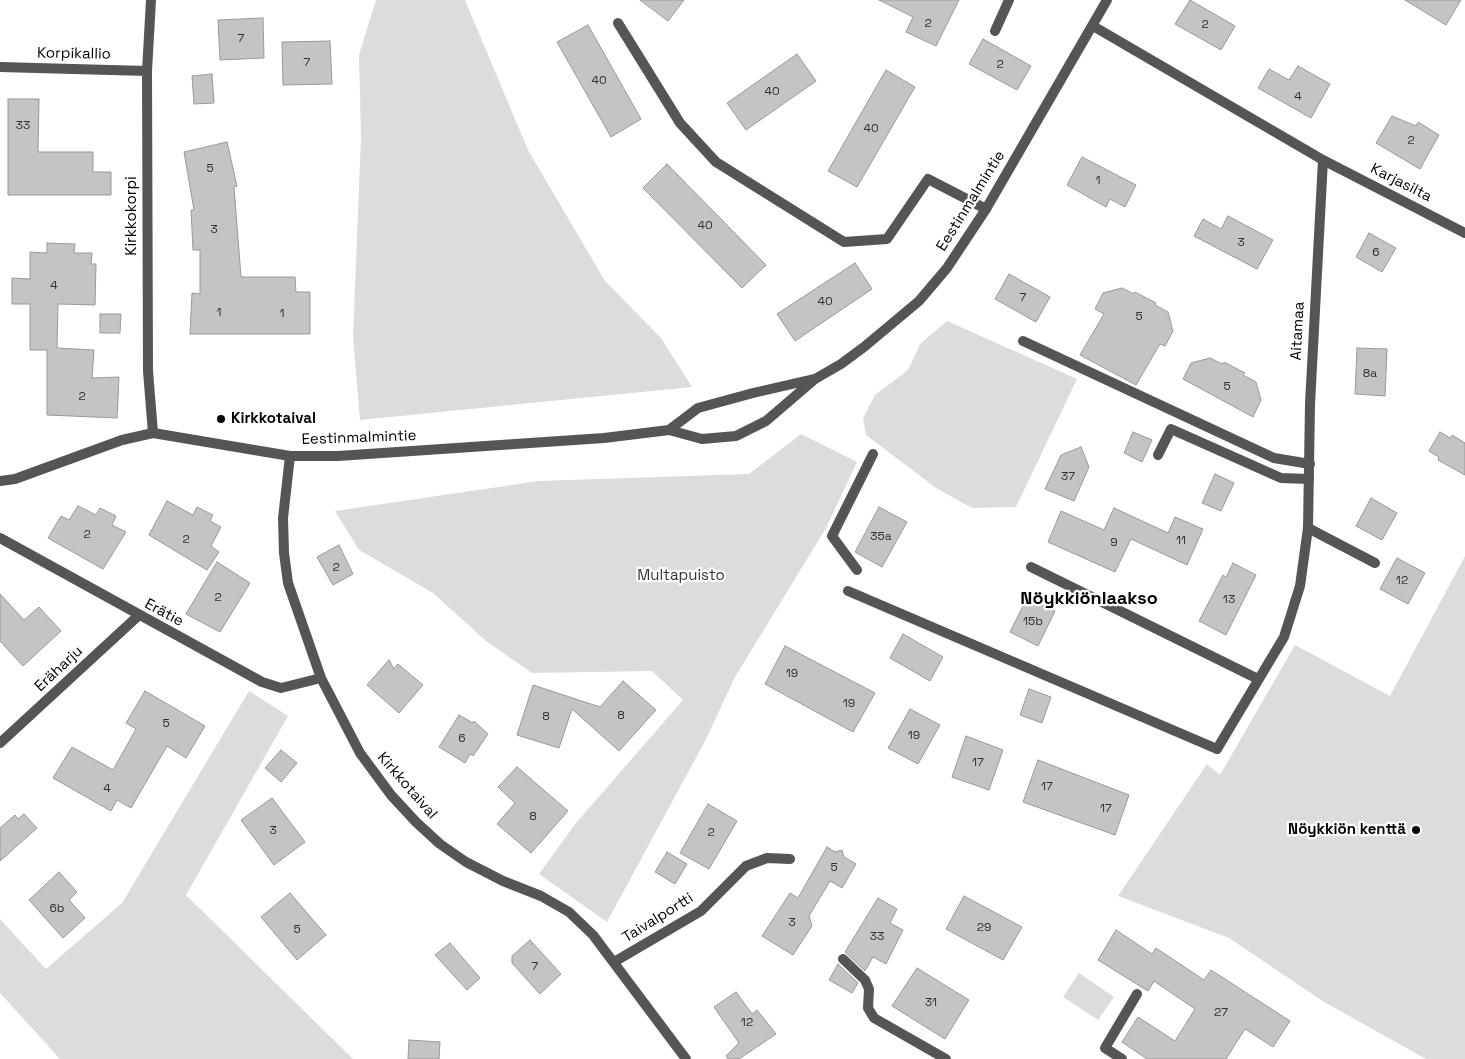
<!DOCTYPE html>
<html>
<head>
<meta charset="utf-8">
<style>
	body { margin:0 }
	canvas { display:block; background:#fff }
</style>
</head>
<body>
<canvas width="1465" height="1059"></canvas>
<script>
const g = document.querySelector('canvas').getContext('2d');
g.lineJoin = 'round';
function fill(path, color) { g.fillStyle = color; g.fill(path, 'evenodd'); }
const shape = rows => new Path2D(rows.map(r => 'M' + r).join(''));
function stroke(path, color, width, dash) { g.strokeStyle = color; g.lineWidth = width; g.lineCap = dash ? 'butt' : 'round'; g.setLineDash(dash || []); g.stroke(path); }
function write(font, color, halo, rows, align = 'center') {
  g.font = font + ' "Space Grotesk",sans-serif'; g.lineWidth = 4.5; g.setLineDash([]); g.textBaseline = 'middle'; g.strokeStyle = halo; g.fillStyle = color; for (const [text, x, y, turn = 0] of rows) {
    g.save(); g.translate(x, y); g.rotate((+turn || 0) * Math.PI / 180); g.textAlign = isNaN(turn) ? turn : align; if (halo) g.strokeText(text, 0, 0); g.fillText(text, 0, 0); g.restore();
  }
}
fill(shape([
	[376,0,465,0,528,150,605,281,661,338,692,387,360,420,353,338,361,137,359,55],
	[947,321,1077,379,1016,507,972,508,936,488,866,435,863,418,875,395,908,370,920,344],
	[801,434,857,462,826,528,735,677,705,741,607,922,539,874,576,823,683,700,652,671,532,673,486,641,433,593,359,550,335,511,539,481,749,474],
	[1465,556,1465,1059,1426,1059,1324,1002,1229,938,1118,896,1207,764,1220,775,1295,645,1390,696],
	[249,691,288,716,186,895,353,1059,60,1059,0,993,0,919,46,969,122,903],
	[1079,973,1114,997,1098,1020,1063,997]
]), '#dcdcdc');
const building = shape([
	[640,0,684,0,668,21,640,0],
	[879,0,959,0,936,46,906,32,913,17,879,0],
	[1190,0,1235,26,1221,50,1175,24,1190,0],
	[1405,0,1461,0,1446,25,1405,0],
	[263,18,264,58,220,60,218,20,263,18],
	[588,25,641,119,611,137,557,42,588,25],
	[983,39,1031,66,1017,90,969,64,983,39],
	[330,41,332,84,283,85,282,42,330,41],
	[797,54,816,81,746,130,727,103,797,54],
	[1298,66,1330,84,1311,118,1258,88,1269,69,1289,80,1298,66],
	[886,70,915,87,857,187,828,171,886,70],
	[212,74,214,103,194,104,192,76,212,74],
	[8,99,39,99,38,152,93,152,93,172,111,172,111,195,8,195,8,99],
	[1392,116,1416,126,1418,122,1439,135,1420,169,1376,143,1392,116],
	[227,142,237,186,234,187,241,277,295,277,296,292,310,292,310,334,190,334,192,293,200,294,200,250,193,250,191,210,194,210,184,152,227,142],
	[1082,157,1136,185,1125,207,1110,199,1106,207,1067,185,1082,157],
	[667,164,766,265,742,288,643,188,667,164],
	[1228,216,1273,240,1257,269,1194,236,1203,219,1221,229,1228,216],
	[1369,233,1396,248,1382,272,1356,257,1369,233],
	[47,243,75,244,74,253,92,253,91,264,96,264,95,305,58,304,57,348,94,350,92,378,119,377,117,418,47,415,47,350,30,350,30,304,12,304,12,278,30,279,30,252,47,253,47,243],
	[855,263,872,289,795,341,777,314,855,263],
	[1009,274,1050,297,1036,322,995,299,1009,274],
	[1122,288,1134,294,1135,292,1156,303,1155,305,1168,312,1173,331,1165,346,1160,344,1136,385,1080,355,1104,314,1095,309,1103,293,1122,288],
	[100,314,121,314,120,333,100,333,100,314],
	[1357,348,1387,349,1385,396,1355,394,1357,348],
	[1210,358,1222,364,1224,362,1245,373,1243,375,1256,382,1261,400,1253,417,1183,379,1191,363,1210,358],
	[1133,432,1152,440,1142,462,1124,453,1133,432],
	[1440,432,1450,438,1452,435,1465,443,1465,475,1438,460,1439,457,1429,451,1440,432],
	[1081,447,1089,467,1074,501,1045,489,1061,455,1081,447],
	[1215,474,1234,483,1221,511,1202,503,1215,474],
	[1371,498,1397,513,1382,540,1356,526,1371,498],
	[167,501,193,515,197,507,213,515,210,521,221,527,211,546,219,552,207,570,149,535,167,501],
	[78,506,96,515,100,508,116,516,112,525,126,532,103,569,48,538,61,516,69,520,78,506],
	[879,507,907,522,882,567,855,552,879,507],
	[1114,508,1168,533,1175,517,1203,529,1187,565,1131,539,1115,572,1048,542,1061,511,1104,530,1114,508],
	[339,545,353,574,333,585,317,557,339,545],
	[1397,558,1425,573,1408,604,1380,589,1397,558],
	[217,562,250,583,220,632,186,614,217,562],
	[1233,563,1256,575,1226,635,1199,621,1223,575,1226,577,1233,563],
	[0,594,24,620,39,607,61,631,23,666,0,641,0,594],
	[1027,598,1055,611,1038,646,1010,632,1027,598],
	[903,634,943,657,930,681,890,658,903,634],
	[785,646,875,693,853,732,765,684,785,646],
	[389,660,394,669,398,664,423,685,399,713,367,685,389,660],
	[623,681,656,710,619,751,572,709,559,748,517,735,533,685,600,707,623,681],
	[1029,689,1051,697,1042,723,1020,715,1029,689],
	[145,691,205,726,186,758,167,746,131,808,117,800,111,811,53,778,72,747,113,770,136,729,126,723,145,691],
	[910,709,940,725,918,764,888,748,910,709],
	[459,715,473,723,474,721,488,734,473,756,470,754,465,763,439,747,459,715],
	[966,736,1003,750,989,790,952,777,966,736],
	[281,750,297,763,281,782,265,768,281,750],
	[1038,760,1129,795,1115,835,1023,802,1038,760],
	[517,767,568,811,531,853,497,824,515,803,498,787,517,767],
	[272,798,305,842,274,865,241,820,272,798],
	[708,804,737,821,709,869,680,853,708,804],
	[24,814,37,828,0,861,0,828,15,815,18,819,24,814],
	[827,847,835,852,842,850,844,857,856,864,842,888,830,881,809,916,812,926,793,955,762,936,790,893,798,898,827,847],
	[667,852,687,864,675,884,655,872,667,852],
	[59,872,77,892,69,900,85,918,63,938,29,900,59,872],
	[290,893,326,935,297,960,261,917,290,893],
	[964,896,1022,927,1003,960,946,929,964,896],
	[878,898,897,909,890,923,903,930,886,964,873,957,865,971,845,952,878,898],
	[1116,930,1152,954,1156,948,1204,980,1211,970,1290,1021,1273,1047,1245,1029,1226,1059,1147,1059,1122,1042,1138,1017,1175,1041,1195,1009,1154,981,1148,991,1098,960,1116,930],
	[530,940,561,974,540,994,512,963,512,956,530,940],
	[450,943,480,978,467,990,435,955,450,943],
	[838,964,858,983,852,993,829,980,838,964],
	[917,968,969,1000,945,1039,892,1006,917,968],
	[736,992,752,1014,757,1010,776,1034,739,1059,728,1059,726,1056,739,1043,714,1007,736,992],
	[409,1040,440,1042,439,1059,408,1059,409,1040]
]);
fill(building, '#c4c4c4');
stroke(building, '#999', 1);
stroke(shape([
	[618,23,680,123,716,162,844,242,887,239,928,179,986,209],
	[995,31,1009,0],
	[1023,341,1274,458,1310,464],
	[1158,455,1171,429,1281,478,1309,479],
	[1308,528,1375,563],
	[1031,567,1258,679],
	[857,570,832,536,873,454],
	[848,591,1217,749],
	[843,959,865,980,869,989,868,1008,874,1018,946,1059],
	[1122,1059,1105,1048,1137,994]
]), '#555', 10);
stroke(shape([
	[151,0,147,71,148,371,153,433],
	[1093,26,1323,160,1310,404,1308,528,1300,586,1284,637,1217,749],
	[0,67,147,71],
	[1323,160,1465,233],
	[290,456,283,518,284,553,288,583,321,678,360,753,391,795,416,822,440,844,466,862,503,881,541,896,569,912,593,935,686,1059],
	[0,538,262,682,281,688,321,678],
	[0,743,138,616],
	[614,962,701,911,746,866,767,858,790,859]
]), '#555', 10);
stroke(shape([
	[669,430,698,408,753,393,814,379],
	[0,481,15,479,122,440,153,433,290,456,338,456,604,438,669,430,702,439,736,436,766,421,815,379,841,364,864,347,919,301,947,268,986,209,1107,0]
]), '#555', 10);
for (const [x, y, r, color] of [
	[221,419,5,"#000"],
	[1416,830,5,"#000"]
]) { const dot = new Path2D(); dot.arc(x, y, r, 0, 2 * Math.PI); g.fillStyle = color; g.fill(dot); stroke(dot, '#fff', 2); }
write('12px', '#313131', null, [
	["2",928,24],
	["2",1205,25],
	["7",241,39],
	["7",307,63],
	["2",1000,65],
	["40",599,81],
	["40",772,92],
	["4",1298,97],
	["33",23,126],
	["40",871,129],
	["2",1411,141],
	["5",210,169],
	["1",1098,181],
	["40",705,226],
	["3",214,230],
	["3",1241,243],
	["6",1376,253],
	["4",54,286],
	["7",1023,298],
	["40",825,302],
	["1",219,313],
	["1",282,314],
	["5",1139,317],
	["8a",1370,374],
	["5",1227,387],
	["2",82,397],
	["37",1068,477],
	["2",87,535],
	["35a",881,537],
	["2",186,540],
	["11",1181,541],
	["9",1114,543],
	["2",336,568],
	["12",1402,581],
	["2",218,598],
	["13",1229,600],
	["15b",1033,622],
	["19",792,674],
	["19",849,704],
	["8",621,716],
	["8",546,717],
	["5",166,724],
	["19",914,736],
	["6",462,739],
	["17",978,763],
	["17",1047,787],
	["4",107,789],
	["17",1106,809],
	["8",533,817],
	["3",273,831],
	["2",711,833],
	["5",834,868],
	["6b",57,909],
	["3",792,923],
	["29",984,928],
	["5",297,930],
	["33",877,937],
	["7",535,967],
	["31",931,1003],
	["27",1221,1013],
	["12",747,1023]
]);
write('15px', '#000', '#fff', [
	["Korpikallio",74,54,1],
	["Karjasilta",1401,183,27],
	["Eestinmalmintie",971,201,-58],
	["Kirkkokorpi",132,216,-90],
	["Aitamaa",1298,331,-87],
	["Eestinmalmintie",359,438,-2],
	["Erätie",164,613,28],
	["Eräharju",59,669,-43],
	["Kirkkotaival",407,786,49],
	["Taivalportti",658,918,-32]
]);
write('bold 15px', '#000', '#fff', [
	["Kirkkotaival",231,419],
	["Nöykkiön kenttä",1406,830,"right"]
], 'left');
write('15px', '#333', '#fff', [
	["Multapuisto",681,576]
]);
write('bold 18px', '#000', '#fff', [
	["Nöykkiönlaakso",1089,599]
]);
</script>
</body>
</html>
